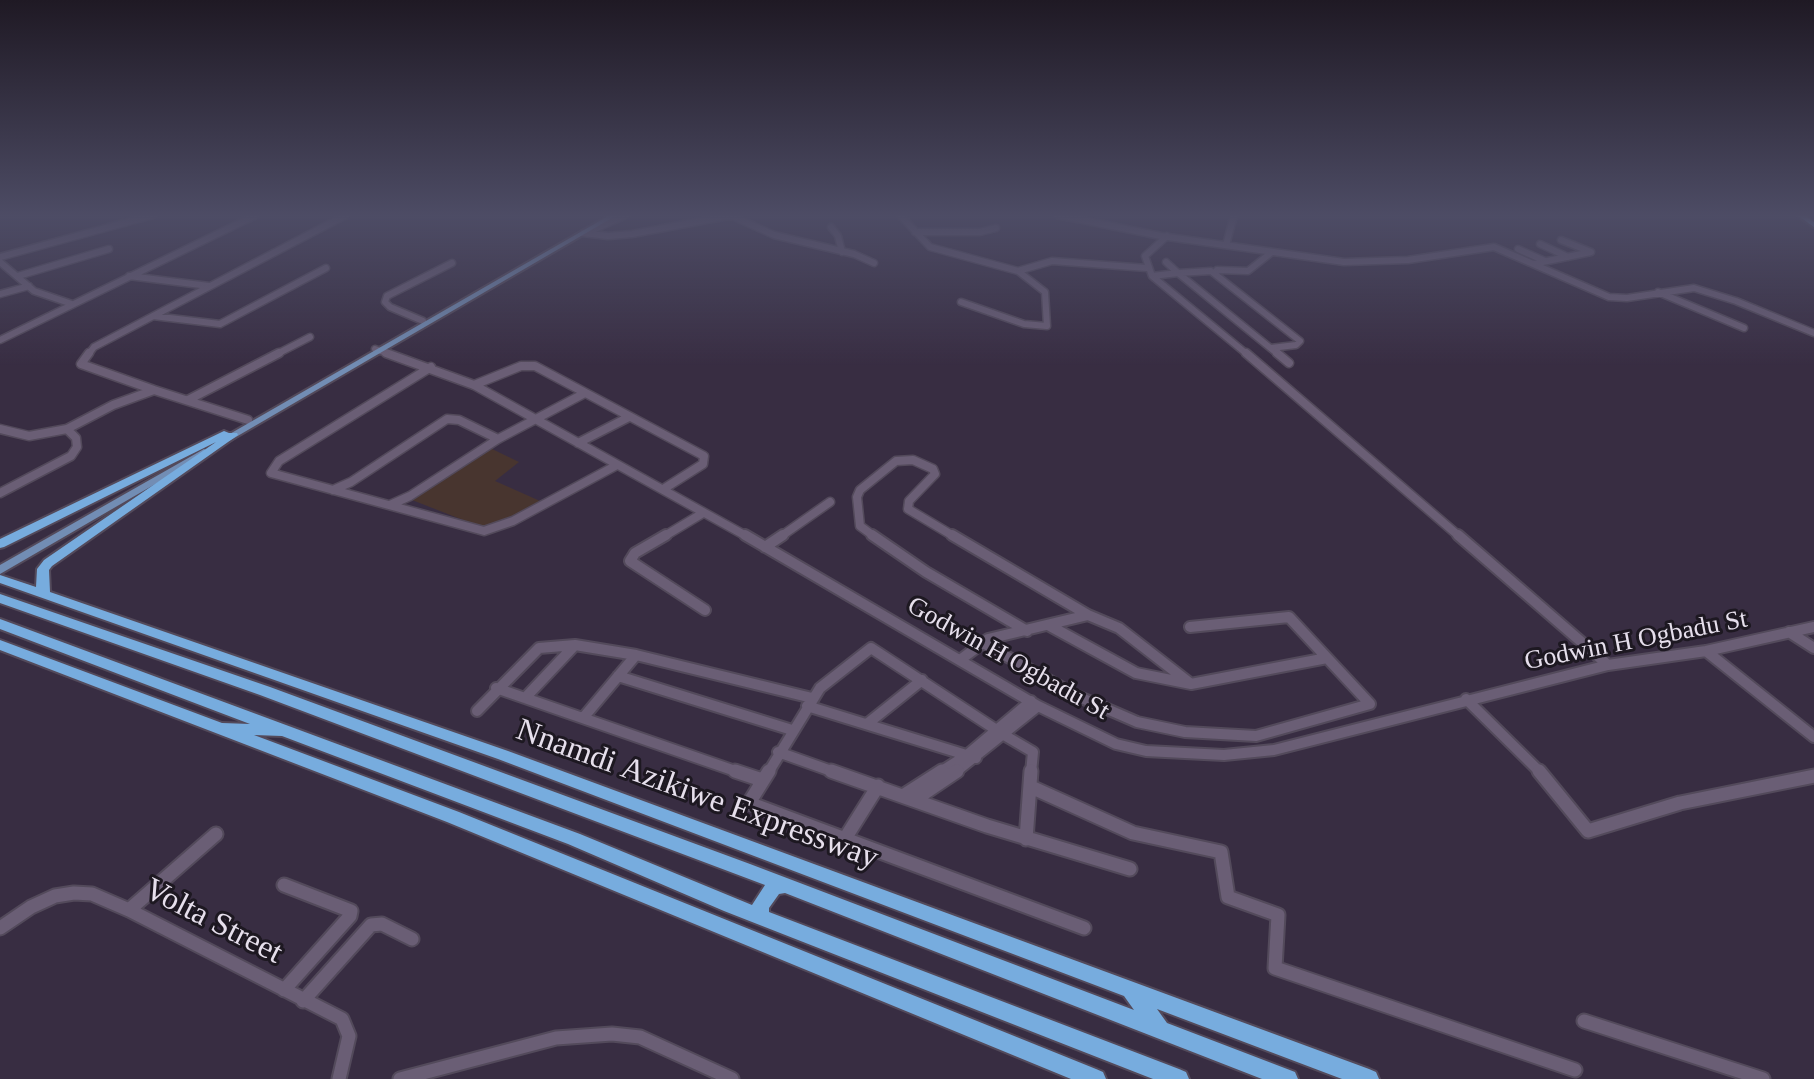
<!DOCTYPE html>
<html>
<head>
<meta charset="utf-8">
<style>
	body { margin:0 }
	canvas { display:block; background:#382d42 }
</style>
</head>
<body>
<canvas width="1814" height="1079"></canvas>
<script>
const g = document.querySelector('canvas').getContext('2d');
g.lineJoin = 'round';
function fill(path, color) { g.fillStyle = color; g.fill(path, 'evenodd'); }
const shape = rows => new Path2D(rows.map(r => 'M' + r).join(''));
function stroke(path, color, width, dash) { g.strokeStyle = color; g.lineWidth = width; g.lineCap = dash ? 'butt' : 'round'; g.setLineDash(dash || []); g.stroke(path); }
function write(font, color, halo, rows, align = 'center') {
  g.font = font + ' "Times New Roman",serif'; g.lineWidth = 6; g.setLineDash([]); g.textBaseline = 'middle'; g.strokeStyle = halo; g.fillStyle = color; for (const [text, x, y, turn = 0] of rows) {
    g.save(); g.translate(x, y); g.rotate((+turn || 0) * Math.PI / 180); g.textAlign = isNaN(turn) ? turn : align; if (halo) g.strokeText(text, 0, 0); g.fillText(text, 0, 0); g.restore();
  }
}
fill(shape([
	[490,448,519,462,495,481,540,501,498,524,481,527,412,500]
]), '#48352f');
const minorFar3 = shape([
	[730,215,774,235,854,254,874,263],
	[900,215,930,247,1018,271,1052,261,1147,268],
	[1058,215,1161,236,1344,262,1408,260,1494,247,1609,297,1627,298,1694,288,1736,301,1814,333],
	[831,227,838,236,842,252],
	[915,232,980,232,996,228],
	[583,233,608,236,632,234,733,215],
	[586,233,626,215],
	[1167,236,1145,256,1152,276,1248,355],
	[1540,244,1568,257],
	[1226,245,1234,215],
	[1518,249,1545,261],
	[0,257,153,215],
	[0,262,34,291,72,304],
	[1166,262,1178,273,1211,271,1300,341,1296,345,1271,348],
	[1533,264,1591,252,1561,240],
	[1217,270,1248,271,1272,252],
	[18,276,109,249],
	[129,276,209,286],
	[1152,276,1178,273,1279,355],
	[1658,292,1744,328],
	[0,294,29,286],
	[961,302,1024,324,1047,326,1045,292,1018,271],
	[153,316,220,324,326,268],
	[423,321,390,307,385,302,387,296,452,263],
	[0,340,256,215],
	[375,349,392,355],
	[88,355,94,347,346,215],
	[275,355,310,337]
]);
const minorFar2 = shape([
	[89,353,81,364,154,390],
	[386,353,474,385,748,537],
	[1246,353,1460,537],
	[1277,353,1289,363],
	[431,367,279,461,271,473,484,531,513,521,617,465],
	[474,385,521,366,535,366,704,456,703,464,665,488],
	[188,400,279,353],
	[0,429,29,436,67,429,113,405,154,390,248,420],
	[578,443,629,417],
	[333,490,351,482,447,419,459,420,498,439],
	[0,493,71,456,77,447,76,438,67,429],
	[390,505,410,496,498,439,585,393],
	[663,537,703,513],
	[780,537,830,502],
	[875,537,860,526,857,497,860,490,896,461,913,460,933,469,935,474,909,501,908,509,955,537]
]);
const minorFar1 = shape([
	[666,535,635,553,630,561,705,610],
	[745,535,1038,706,1116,744,1146,751,1224,755,1274,750,1608,665,1706,651,1814,627],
	[872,535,926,572,1027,631],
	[952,535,1088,615,1119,628,1191,684],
	[1458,535,1608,665],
	[765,547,783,535],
	[1050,626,1136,673,1191,684,1327,658],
	[1789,632,1814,648],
	[983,643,1077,696,1137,722,1185,732,1256,736,1370,704,1289,617,1190,627],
	[1706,651,1814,737],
	[960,660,988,639,1088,615],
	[618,676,792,730],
	[496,688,741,773],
	[525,698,575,645],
	[1466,699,1541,773],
	[807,706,976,758],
	[477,711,539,648,575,645,636,655,812,698],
	[583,718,636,655],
	[867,724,922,680],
	[1004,735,1033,752,1031,773],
	[778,752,837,773],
	[768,773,820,688,871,648,998,731],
	[939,773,967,755,1031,701],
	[954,773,1038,706]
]);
const minor = shape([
	[735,771,762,780],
	[769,771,749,803,1084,928],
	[831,771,987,826,1130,869],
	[1539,771,1588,831,1680,803,1814,776],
	[1031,787,1133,833,1221,852,1228,897,1278,915,1275,968,1575,1070],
	[903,796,942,771],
	[914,800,957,771],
	[846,837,878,786],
	[1026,839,1031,771],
	[284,885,351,911,350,916,284,990],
	[129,910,216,834],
	[0,928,31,907,55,896,74,893,92,894,129,910,342,1019,349,1036,339,1079],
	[303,1001,371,925,382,924,412,939],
	[1584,1021,1763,1079],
	[400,1079,556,1038,612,1034,640,1037,732,1079]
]);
const major = shape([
	[610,215,617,215,229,441,223,441,221,439,610,215],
	[204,449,209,452,207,454,0,574,0,565,204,449]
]);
const highway = shape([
	[1797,215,1804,215,1814,222,1814,227,1797,215],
	[224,431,229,433,237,433,238,435,52,566,49,570,50,592,508,751,1369,1069,1376,1072,1379,1079,1342,1079,1157,1009,1167,1023,1295,1072,1298,1079,1262,1079,785,893,779,894,769,908,769,912,1179,1069,1186,1072,1189,1079,1153,1079,724,911,568,844,282,736,254,735,459,812,1096,1069,1103,1072,1106,1079,1071,1079,447,822,0,650,0,640,222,723,250,724,0,629,0,619,580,834,752,905,765,885,260,695,0,603,0,594,270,687,750,864,1134,1010,1124,996,498,759,0,583,0,575,36,587,37,569,44,560,216,442,4,547,0,548,0,539,224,431]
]);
stroke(minorFar3, '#534a5b', 9);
stroke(minorFar2, '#534a5b', 11);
stroke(minorFar1, '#534a5b', 14);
stroke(minor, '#534a5b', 17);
stroke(major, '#534a5b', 4);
stroke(highway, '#534a5b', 4);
stroke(minorFar3, '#6a5e75', 6);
stroke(minorFar2, '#6a5e75', 8);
stroke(minorFar1, '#6a5e75', 10);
stroke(minor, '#6a5e75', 13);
fill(major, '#728db4');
fill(highway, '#77acde');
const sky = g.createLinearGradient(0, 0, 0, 366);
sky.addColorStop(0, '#1f1924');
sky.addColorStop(0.59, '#4d4c65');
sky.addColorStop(1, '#4d4c6500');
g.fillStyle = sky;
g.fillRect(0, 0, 1814, 366);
write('26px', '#e6dfec', '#1d1821', [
	["Godwin H Ogbadu St",1636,641,-11],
	["Godwin H Ogbadu St",1008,659,29]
]);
write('32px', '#e6dfec', '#1d1821', [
	["Nnamdi Azikiwe Expressway",697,795,20],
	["Volta Street",213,922,27]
]);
</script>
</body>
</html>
